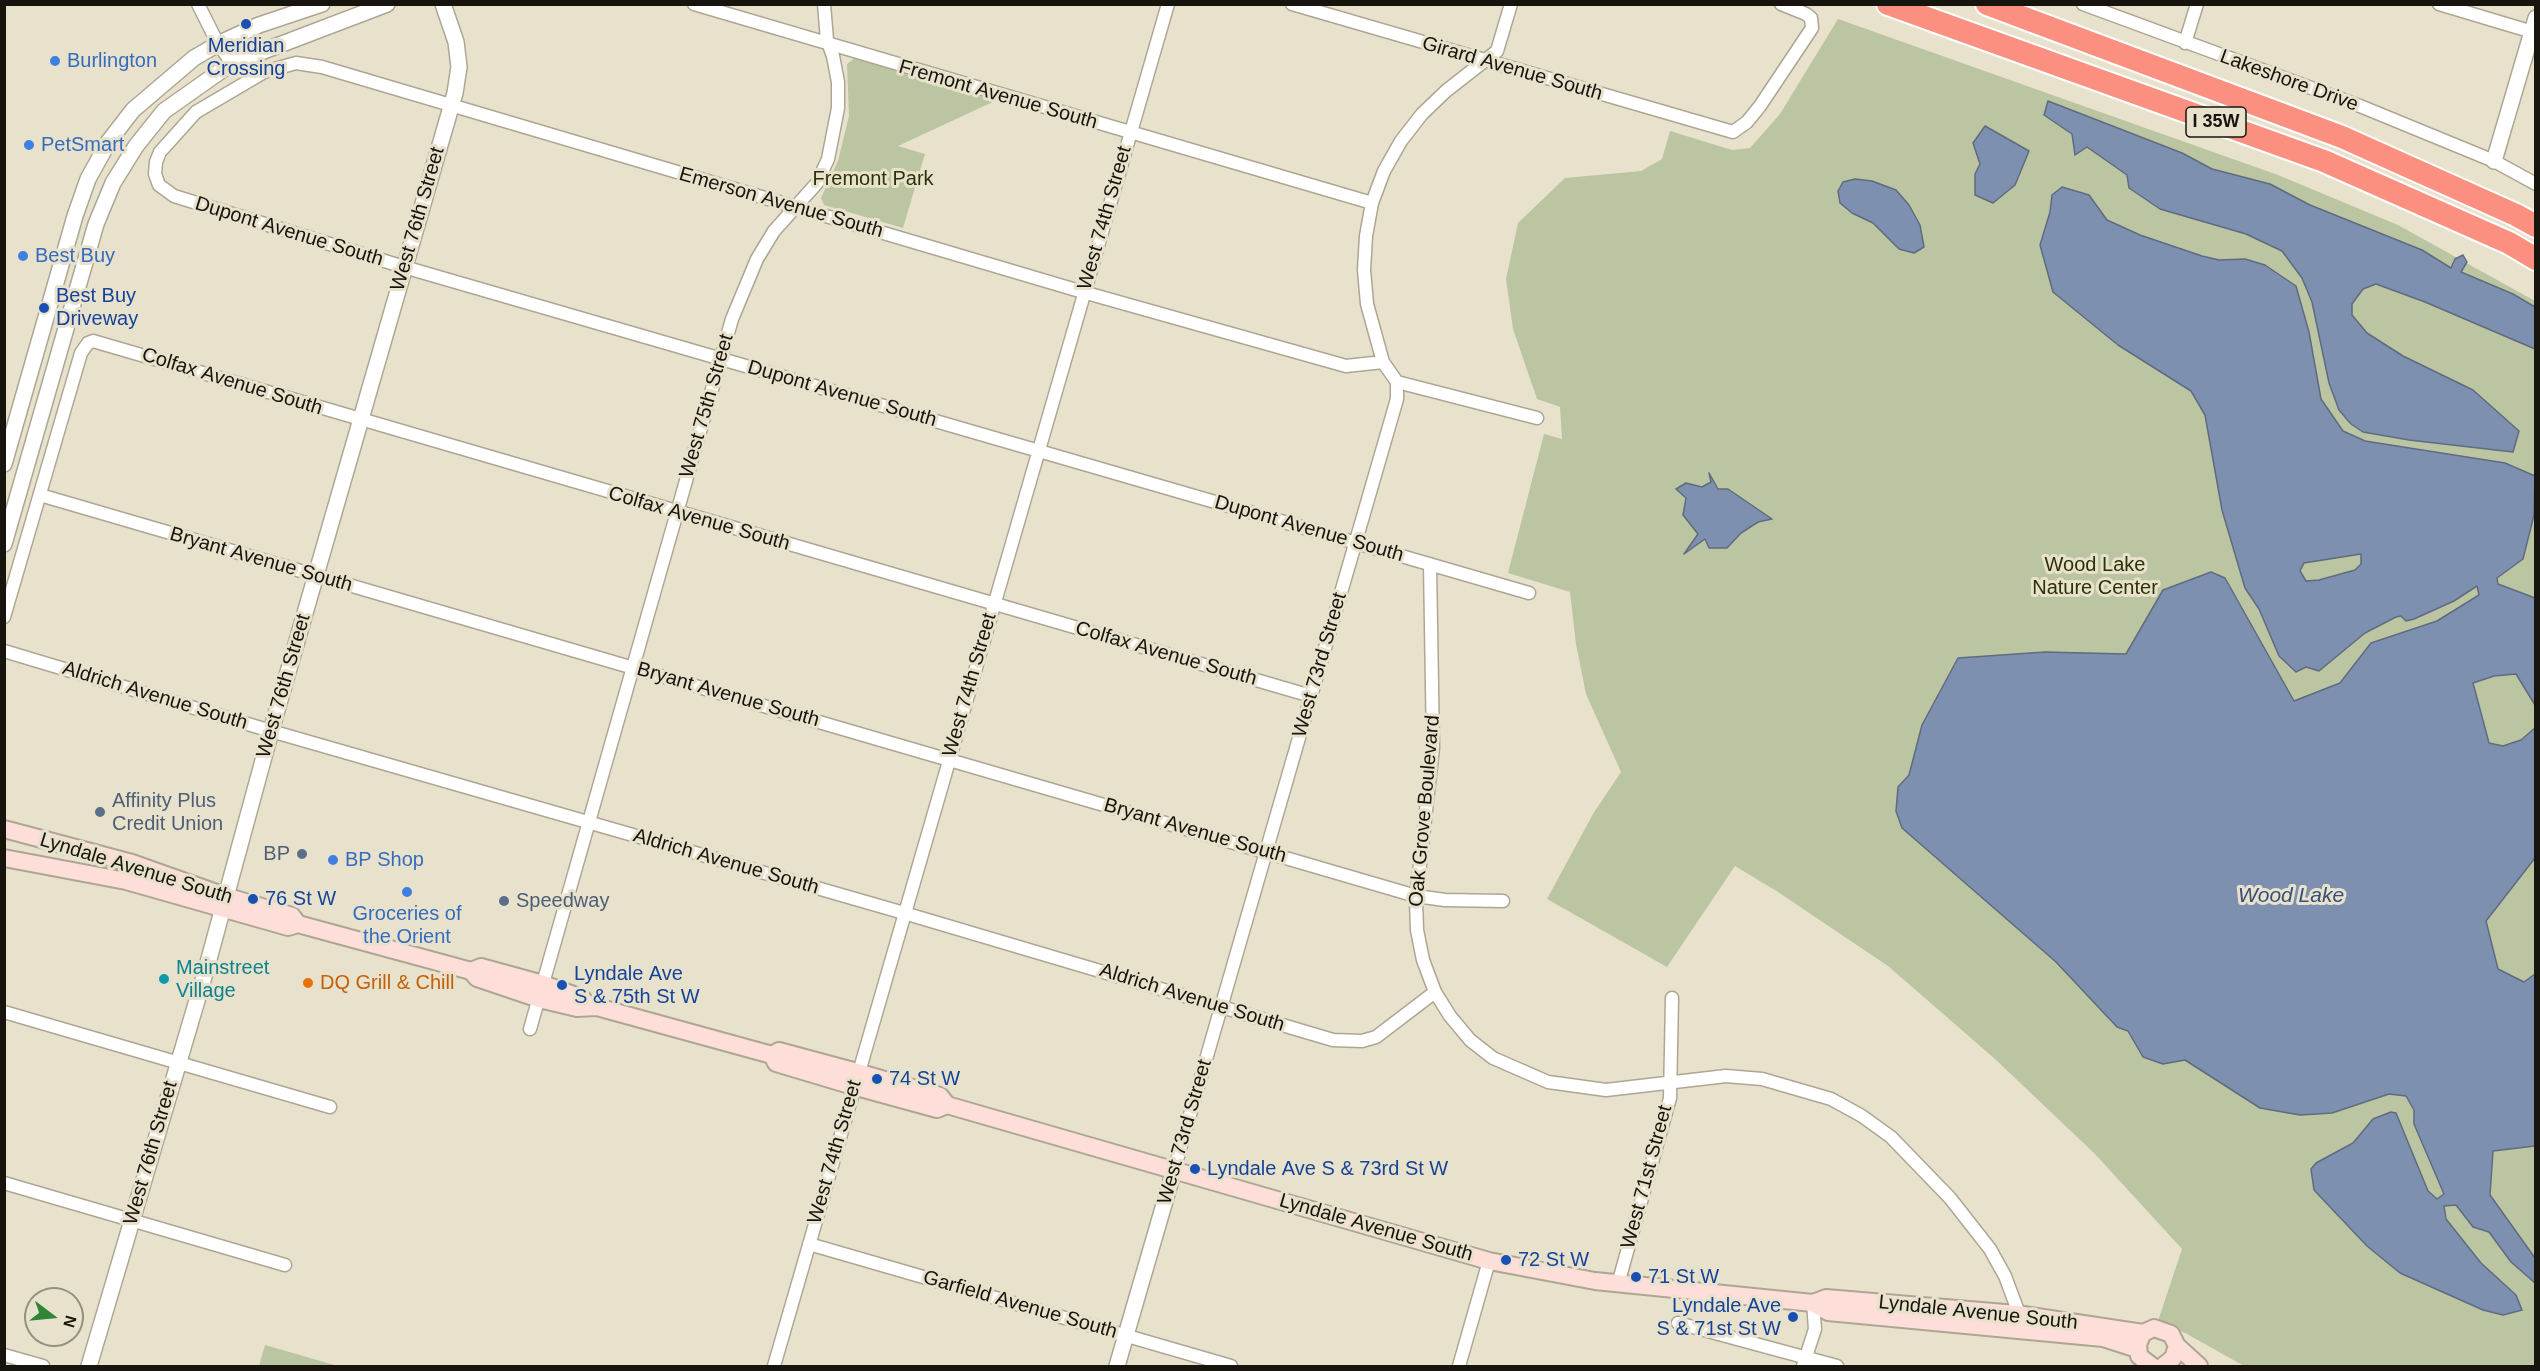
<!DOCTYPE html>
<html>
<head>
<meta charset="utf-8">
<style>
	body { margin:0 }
	#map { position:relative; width:2540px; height:1371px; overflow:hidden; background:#e8e2cd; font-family:Arial,sans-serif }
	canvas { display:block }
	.frame { position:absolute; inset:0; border:6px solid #16140d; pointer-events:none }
	.north { position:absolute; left:24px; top:1287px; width:60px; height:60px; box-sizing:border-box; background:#e8e2cd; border:2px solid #949080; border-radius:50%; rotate:106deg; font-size:16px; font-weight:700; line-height:24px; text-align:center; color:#16140d }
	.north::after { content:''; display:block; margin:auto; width:21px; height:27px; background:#308635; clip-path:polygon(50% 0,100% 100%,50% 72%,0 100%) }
</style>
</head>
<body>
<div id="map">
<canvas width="2540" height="1371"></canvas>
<div class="frame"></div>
<div class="north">N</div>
</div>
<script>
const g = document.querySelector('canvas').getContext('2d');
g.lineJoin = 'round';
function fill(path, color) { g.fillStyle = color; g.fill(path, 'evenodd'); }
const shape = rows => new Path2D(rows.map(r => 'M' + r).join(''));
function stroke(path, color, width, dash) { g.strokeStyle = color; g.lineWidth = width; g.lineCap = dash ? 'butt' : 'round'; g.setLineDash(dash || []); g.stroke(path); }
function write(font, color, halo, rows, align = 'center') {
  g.font = font + ' Arial,sans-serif'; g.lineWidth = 6; g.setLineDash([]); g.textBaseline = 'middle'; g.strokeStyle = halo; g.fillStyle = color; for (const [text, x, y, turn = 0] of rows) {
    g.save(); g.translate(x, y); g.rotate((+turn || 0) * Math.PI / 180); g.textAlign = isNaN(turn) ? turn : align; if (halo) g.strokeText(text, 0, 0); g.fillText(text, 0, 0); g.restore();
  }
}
fill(shape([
	[1838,19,2278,175,2398,225,2535,301,2535,1366,2244,1366,2187,1334,2158,1321,2182,1249,2095,1154,1995,1059,1888,966,1778,892,1735,866,1667,967,1547,899,1593,814,1621,772,1586,694,1576,644,1570,592,1508,573,1544,434,1562,439,1560,407,1537,399,1513,329,1506,279,1518,223,1565,178,1641,171,1662,159,1670,131,1732,150,1750,148,1780,114],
	[855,58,997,100,898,146,925,154,903,228,824,205,821,198,838,161,849,116,847,64],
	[265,1345,338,1366,259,1366]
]), '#bbc5a1');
const water = shape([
	[2048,101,2182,153,2212,169,2270,184,2310,205,2422,250,2451,268,2455,259,2463,255,2467,262,2461,272,2513,294,2535,307,2535,349,2425,302,2376,284,2363,289,2352,304,2352,315,2367,333,2403,356,2473,390,2519,431,2513,452,2409,440,2363,432,2351,424,2339,410,2329,383,2312,302,2302,278,2282,251,2246,234,2160,209,2129,188,2127,175,2087,147,2075,155,2072,134,2044,115,2048,101],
	[1985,126,2029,151,2015,185,1993,203,1975,195,1975,174,1980,164,1973,143,1985,126],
	[1855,179,1872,181,1896,190,1909,205,1920,225,1924,247,1914,253,1899,249,1873,223,1852,213,1840,203,1838,191,1843,182,1855,179],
	[2062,187,2089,195,2107,220,2140,235,2202,256,2219,260,2245,259,2265,265,2296,286,2309,332,2321,399,2343,431,2365,441,2505,463,2535,476,2534,515,2523,559,2497,578,2498,584,2535,598,2535,705,2516,674,2494,676,2473,683,2489,743,2503,746,2521,740,2535,728,2535,858,2486,921,2498,969,2524,982,2535,974,2535,1146,2493,1151,2490,1195,2535,1258,2535,1283,2511,1262,2489,1232,2473,1227,2456,1205,2444,1206,2446,1219,2481,1263,2516,1295,2522,1310,2503,1315,2483,1310,2400,1273,2367,1246,2314,1190,2311,1169,2316,1163,2353,1143,2373,1119,2391,1112,2396,1113,2428,1191,2437,1199,2444,1194,2414,1124,2414,1110,2406,1096,2389,1094,2332,1113,2300,1115,2260,1108,2185,1060,2163,1064,2143,1057,2128,1031,2117,1027,2056,962,1902,828,1896,811,1898,787,1909,775,1922,725,1958,658,2045,652,2126,654,2163,590,2211,572,2225,578,2294,701,2340,683,2371,643,2437,621,2479,595,2477,586,2454,601,2414,619,2406,621,2401,616,2396,617,2365,633,2319,671,2306,667,2296,672,2279,656,2259,609,2245,588,2222,510,2205,415,2191,391,2118,345,2053,292,2040,245,2050,212,2052,195,2062,187],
	[2361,554,2361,564,2355,570,2319,580,2306,581,2300,571,2304,563,2361,554],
	[1709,473,1718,489,1728,489,1772,519,1758,522,1741,533,1727,548,1709,548,1705,539,1684,554,1698,534,1683,515,1686,498,1676,489,1686,483,1702,487,1711,482,1709,473]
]);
fill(water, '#7e90b0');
stroke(water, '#5f6b7f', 1.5);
const minor = shape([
	[198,4,218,44,232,63],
	[694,4,1372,203],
	[1292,4,1733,132,1747,122,1760,106,1812,28,1811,18,1806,14,1781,4],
	[2083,4,2360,106,2494,161,2536,184],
	[2439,4,2536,33],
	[2185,43,2197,4],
	[1383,362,1346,366,1083,292,322,67,296,63,264,72,196,112,160,152,156,162,155,174,159,185,174,196,404,267,1529,593],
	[1397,382,1537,418],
	[40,495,1416,896,1445,900,1503,901],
	[1430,564,1433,748,1416,900,1417,930,1423,960,1435,992,1450,1016,1470,1040,1493,1058,1548,1082,1606,1090,1726,1076,1762,1079,1831,1099,1862,1116,1891,1137,1950,1198,1990,1249,2005,1276,2021,1319],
	[4,617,81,353,88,343,93,341,1311,696],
	[4,651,271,731,904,913,1333,1040,1362,1041,1376,1037,1435,992],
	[4,1012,330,1107],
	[530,1029,732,319,757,259,774,231,817,183,828,159,838,108,838,82,833,56,827,40,824,4],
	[1174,1170,1397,399,1397,382,1383,362,1367,304,1364,270,1366,236,1372,203,1384,171,1401,141,1422,114,1446,91,1497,51,1511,4],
	[4,1183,285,1265],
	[809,1244,1231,1366],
	[1618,1284,1670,1098,1672,998],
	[1678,1323,1837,1366],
	[4,1355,43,1366],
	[774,1366,1168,4],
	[1459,1366,1489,1261],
	[1803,1366,1815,1329,1813,1303]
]);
const tertiary = shape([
	[2494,161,2536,18],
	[4,464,75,216,88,179,109,141,133,110,194,58,218,44,259,25,322,4],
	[4,544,96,224,113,183,136,146,164,111,232,63,387,4],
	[89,1366,206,970,271,731,455,93,459,67,456,42,443,4],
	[1117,1366,1174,1170]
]);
const secondary = shape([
	[4,829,132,863,225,896,292,916,298,924],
	[4,858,126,881,288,927,298,924,471,971,477,978,539,999,577,1008,597,1007,772,1055,779,1051,857,1072,940,1096,947,1105,1489,1261,1595,1281,1813,1303,1828,1312,2103,1338,2137,1349],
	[471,971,481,967,543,984,582,998,588,1006],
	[772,1055,776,1063,853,1086,937,1109,947,1105],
	[1813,1303,1826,1298,2017,1314,2143,1333],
	[2152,1366,2139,1356,2138,1344,2143,1333,2154,1328,2171,1334,2177,1346,2199,1366],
	[2163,1366,2173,1358,2177,1346]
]);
const motorway = shape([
	[1888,4,2324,161,2509,243,2536,259],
	[1987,4,2342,137,2516,215,2536,226]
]);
stroke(minor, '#aca693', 15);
stroke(tertiary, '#aca693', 18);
stroke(secondary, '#aca693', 20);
stroke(motorway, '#fff', 26);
stroke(minor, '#fff', 12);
stroke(tertiary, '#fff', 15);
stroke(secondary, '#feded9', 16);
stroke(motorway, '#fb9081', 22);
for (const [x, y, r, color] of [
	[246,24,6,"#1a4fb4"],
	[55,61,6,"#3f7fe0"],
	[29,145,6,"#3f7fe0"],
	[23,256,6,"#3f7fe0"],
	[44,308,6,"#1a4fb4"],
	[100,812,6,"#5c6f8a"],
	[302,854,6,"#5c6f8a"],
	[333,860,6,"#3f7fe0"],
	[407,892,6,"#3f7fe0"],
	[253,899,6,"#1a4fb4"],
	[504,901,6,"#5c6f8a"],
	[164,979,6,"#0f9aa8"],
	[308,983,6,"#e8710a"],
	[562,985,6,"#1a4fb4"],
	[877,1079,6,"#1a4fb4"],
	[1195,1169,6,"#1a4fb4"],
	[1506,1260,6,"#1a4fb4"],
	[1636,1277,6,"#1a4fb4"],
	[1793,1317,6,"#1a4fb4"]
]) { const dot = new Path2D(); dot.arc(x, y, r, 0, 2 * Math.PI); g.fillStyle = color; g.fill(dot); stroke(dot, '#e8e2cd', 2); }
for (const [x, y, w] of [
	[2216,122,60]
]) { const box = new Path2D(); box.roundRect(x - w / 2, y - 15, w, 30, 4.5); g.fillStyle = '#e8e2cd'; g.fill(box); stroke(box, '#16140d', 1.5); }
write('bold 18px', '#16140d', null, [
	["I 35W",2216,122]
]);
write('20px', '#164399', '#e8e2cd', [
	["Meridian",246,46,"center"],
	["Crossing",246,69,"center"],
	["Best Buy",56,296],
	["Driveway",56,319],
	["76 St W",265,899],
	["Lyndale Ave",574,974],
	["S & 75th St W",574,997],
	["74 St W",889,1079],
	["Lyndale Ave S & 73rd St W",1207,1169],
	["72 St W",1518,1260],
	["71 St W",1648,1277],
	["Lyndale Ave",1781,1306,"right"],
	["S & 71st St W",1781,1329,"right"]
], 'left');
write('20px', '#366cbe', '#e8e2cd', [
	["Burlington",67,61],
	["PetSmart",41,145],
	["Best Buy",35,256],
	["BP Shop",345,860],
	["Groceries of",407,914,"center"],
	["the Orient",407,937,"center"]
], 'left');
write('20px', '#16140d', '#e8e2cd', [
	["Girard Avenue South",1512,69,16],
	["Lakeshore Drive",2289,81,20],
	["Fremont Avenue South",998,95,16],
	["Emerson Avenue South",781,203,16],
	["West 74th Street",1105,218,-74],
	["West 76th Street",418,219,-74],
	["Dupont Avenue South",289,232,17],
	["Colfax Avenue South",232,382,17],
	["Dupont Avenue South",842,394,16],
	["West 75th Street",707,406,-74],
	["Colfax Avenue South",699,519,16],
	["Dupont Avenue South",1309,529,16],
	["Bryant Avenue South",261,560,16],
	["Colfax Avenue South",1166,654,16],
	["West 73rd Street",1320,665,-74],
	["West 74th Street",970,685,-74],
	["West 76th Street",284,686,-74],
	["Bryant Avenue South",728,695,16],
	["Aldrich Avenue South",155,696,17],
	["Oak Grove Boulevard",1425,811,-85],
	["Bryant Avenue South",1195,831,16],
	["Aldrich Avenue South",726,862,16],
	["Lyndale Avenue South",136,869,17],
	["Aldrich Avenue South",1192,998,17],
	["West 73rd Street",1185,1132,-74],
	["West 74th Street",835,1152,-74],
	["West 76th Street",151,1153,-74],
	["West 71st Street",1647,1177,-75],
	["Lyndale Avenue South",1376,1228,16],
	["Garfield Avenue South",1020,1305,16],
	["Lyndale Avenue South",1978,1313,6]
]);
write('20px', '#2a3306', '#e8e2cd', [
	["Fremont Park",873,179],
	["Wood Lake",2095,565],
	["Nature Center",2095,588]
]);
write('20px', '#4e5e75', '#e8e2cd', [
	["Affinity Plus",112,801],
	["Credit Union",112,824],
	["BP",290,854,"right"],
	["Speedway",516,901]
], 'left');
write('20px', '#0d838f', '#e8e2cd', [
	["Mainstreet",176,968],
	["Village",176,991]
], 'left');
write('20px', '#c56008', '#e8e2cd', [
	["DQ Grill & Chill",320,983]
], 'left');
write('italic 21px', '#354e7b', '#e8e2cd', [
	["Wood Lake",2291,896]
]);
</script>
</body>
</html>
